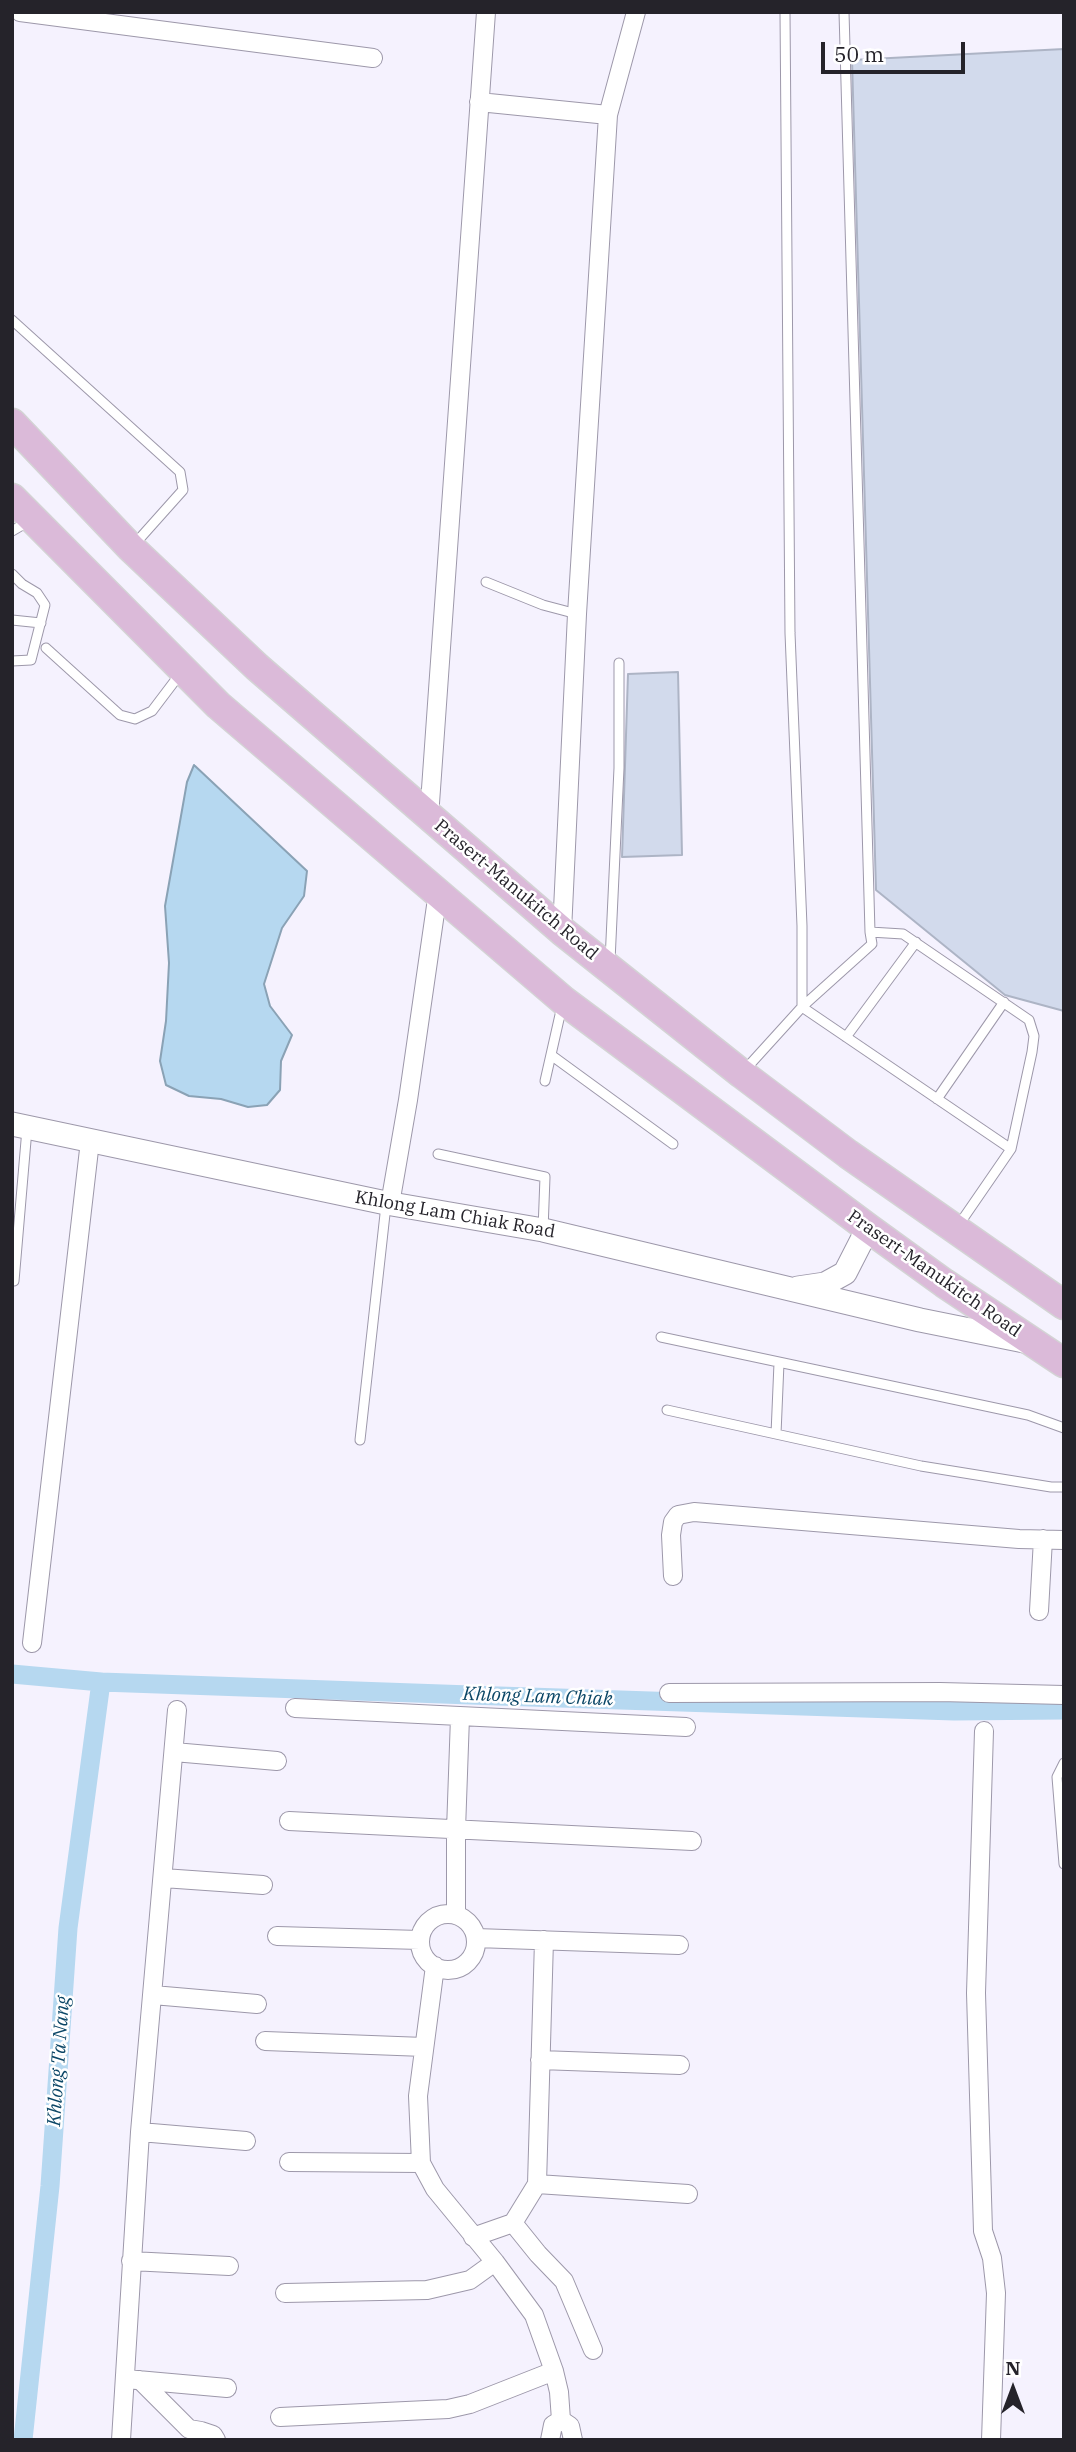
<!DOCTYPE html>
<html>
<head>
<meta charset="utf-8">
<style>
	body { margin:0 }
	#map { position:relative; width:1076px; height:2452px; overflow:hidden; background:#f5f2fe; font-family:"IBM Plex Serif",serif }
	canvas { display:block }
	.frame { position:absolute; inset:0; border:14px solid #25232a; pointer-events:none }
	.north { position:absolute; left:978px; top:2354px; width:70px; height:70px; -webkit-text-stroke:5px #fff; paint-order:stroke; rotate:0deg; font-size:19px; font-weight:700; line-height:28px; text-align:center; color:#25232a }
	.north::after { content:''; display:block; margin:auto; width:24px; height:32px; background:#25232a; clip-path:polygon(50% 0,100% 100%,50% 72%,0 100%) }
	.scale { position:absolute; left:821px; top:42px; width:144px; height:32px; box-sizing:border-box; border:4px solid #25232a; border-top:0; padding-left:9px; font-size:21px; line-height:24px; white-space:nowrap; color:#25232a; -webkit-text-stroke:5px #fff; paint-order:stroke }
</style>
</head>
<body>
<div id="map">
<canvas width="1076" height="2452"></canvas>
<div class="frame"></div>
<div class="north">N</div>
<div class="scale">50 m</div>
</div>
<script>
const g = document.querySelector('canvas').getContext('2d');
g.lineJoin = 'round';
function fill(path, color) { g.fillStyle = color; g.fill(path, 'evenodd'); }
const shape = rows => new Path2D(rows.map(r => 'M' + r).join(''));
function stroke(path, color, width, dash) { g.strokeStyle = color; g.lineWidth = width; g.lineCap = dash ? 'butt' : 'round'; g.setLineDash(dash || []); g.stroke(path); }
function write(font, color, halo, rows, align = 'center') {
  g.font = font + ' "IBM Plex Serif",serif'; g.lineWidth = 5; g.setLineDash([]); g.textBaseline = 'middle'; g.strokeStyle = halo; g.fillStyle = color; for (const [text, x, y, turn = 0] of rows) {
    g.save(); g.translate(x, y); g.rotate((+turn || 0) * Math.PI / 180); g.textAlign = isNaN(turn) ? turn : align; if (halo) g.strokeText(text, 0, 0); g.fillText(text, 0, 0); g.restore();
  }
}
const water = shape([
	[194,765,307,871,304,896,282,928,264,984,270,1006,292,1035,281,1061,280,1090,267,1105,248,1107,221,1099,189,1096,166,1085,160,1061,166,1021,169,963,165,906,187,782,194,765]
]);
fill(water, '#b6d8f0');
stroke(water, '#8aa2b5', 2);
stroke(shape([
	[12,1674,101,1682,499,1696,954,1711,1064,1710],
	[23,2440,50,2186,68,1928,101,1682]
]), '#b6d8f0', 19);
const building = shape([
	[1064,49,1064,1011,1005,995,876,890,852,60,1064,49],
	[678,672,682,855,622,857,628,674,678,672]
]);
fill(building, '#d2daec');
stroke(building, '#adb4c5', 2);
const service = shape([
	[785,12,790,633,802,926,802,1007,1011,1149],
	[844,12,870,932],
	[12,320,180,472,183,490,133,546],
	[12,531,29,521],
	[12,574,22,584,37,593,45,605,31,660,12,661],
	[486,582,543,605,577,614],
	[12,620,41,623],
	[46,648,120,715,135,719,152,711,180,674],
	[610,961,619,768,619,663],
	[846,1037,916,942],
	[551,1055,673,1144],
	[743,1072,802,1007,872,944,870,932,903,934,1029,1020,1034,1036,1032,1052,1011,1149,958,1226],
	[545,1081,562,1006],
	[937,1099,1004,1002],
	[438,1154,545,1177,543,1230],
	[14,1281,27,1129],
	[661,1337,1028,1415,1064,1428],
	[667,1410,921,1466,1051,1487,1064,1487],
	[776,1434,779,1363],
	[360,1440,386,1205],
	[1064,1763,1057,1777,1064,1864]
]);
const minor = shape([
	[20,12,373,58],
	[479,102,608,115],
	[429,817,486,12],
	[562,931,577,614,608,115,636,12],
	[390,1204,408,1100,438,892],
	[673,1576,671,1535,673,1522,678,1515,694,1512,1019,1539,1064,1540],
	[1039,1611,1043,1539],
	[32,1643,90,1141],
	[669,1693,940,1692,1064,1695],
	[295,1708,686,1727],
	[984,1731,976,1993,983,2231,992,2258,996,2293,991,2440],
	[174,1752,277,1761],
	[289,1821,692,1841],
	[163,1878,263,1885],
	'420 1942a28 28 0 1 1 56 0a28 28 0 1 1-56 0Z',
	[456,1915,456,1830,460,1717],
	[277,1936,420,1940],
	[476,1938,679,1945],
	[435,1966,418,2096,421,2163,435,2189,495,2262,534,2315,554,2371,559,2392,561,2420,570,2426,573,2440],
	[153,1995,257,2004],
	[265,2041,424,2047],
	[540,2060,680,2065],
	[140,2132,246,2141],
	[289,2162,421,2163],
	[537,2184,688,2194],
	[513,2223,538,2254,564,2281,593,2350],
	[473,2237,513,2223,537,2184,544,1940],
	[131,2261,229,2266],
	[285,2293,427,2290,470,2280,495,2262],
	[126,2379,227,2388],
	[140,2380,189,2429,201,2431,213,2435,216,2440],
	[280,2417,448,2409,470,2404,554,2371],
	[121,2440,140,2132,177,1710],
	[550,2440,553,2425,561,2420]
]);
const tertiary = shape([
	[12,1124,386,1203,543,1230,920,1320,1029,1342],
	[798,1288,825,1284,845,1273,868,1228]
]);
const primary = shape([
	[12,423,131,548,257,667,562,931,742,1074,848,1154,1064,1305],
	[12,498,218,705,564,1001,868,1228,944,1283,1064,1363]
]);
stroke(service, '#9d98aa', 11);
stroke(minor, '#9d98aa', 20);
stroke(tertiary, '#9d98aa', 25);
stroke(primary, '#d3d3d4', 31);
stroke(service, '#fff', 9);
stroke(minor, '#fff', 18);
stroke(tertiary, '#fff', 23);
stroke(primary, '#dbbad9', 28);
write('18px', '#25232a', '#fff', [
	["Prasert-Manukitch Road",516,890,40],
	["Khlong Lam Chiak Road",455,1215,10],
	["Prasert-Manukitch Road",934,1274,35]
]);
write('italic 19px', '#0a4666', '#fff', [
	["Khlong Lam Chiak",538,1697,2],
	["Khlong Ta Nang",59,2061,-86]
]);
</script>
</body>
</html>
